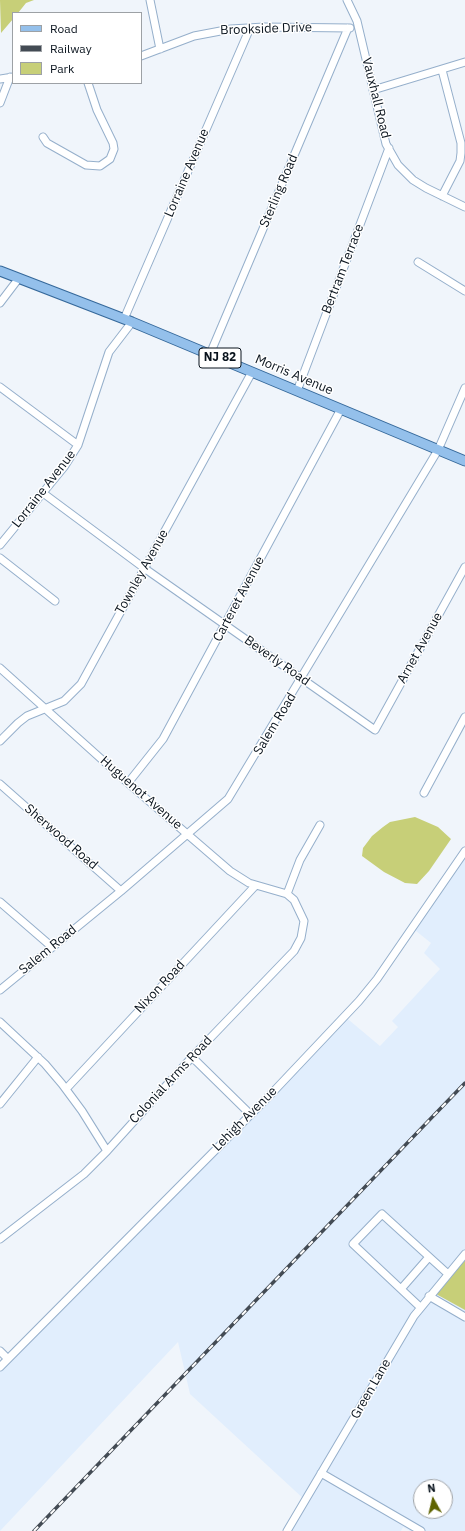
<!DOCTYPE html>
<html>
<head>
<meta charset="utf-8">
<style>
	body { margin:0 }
	#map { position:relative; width:465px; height:1531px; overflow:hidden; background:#f0f5fb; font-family:"IBM Plex Sans",sans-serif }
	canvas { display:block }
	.legend { position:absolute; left:12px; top:12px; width:130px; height:72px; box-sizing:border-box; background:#fff; border:1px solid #9da1a5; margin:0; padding:5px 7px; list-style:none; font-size:12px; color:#09131d }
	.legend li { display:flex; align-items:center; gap:8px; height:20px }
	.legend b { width:20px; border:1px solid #9da1a5 }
	.north { position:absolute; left:413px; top:1479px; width:40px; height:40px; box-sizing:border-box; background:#fff; border:1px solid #9da1a5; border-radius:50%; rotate:352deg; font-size:11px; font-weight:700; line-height:16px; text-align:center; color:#09131d }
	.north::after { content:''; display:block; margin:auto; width:14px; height:18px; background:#5e6300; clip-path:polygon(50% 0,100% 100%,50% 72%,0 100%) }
</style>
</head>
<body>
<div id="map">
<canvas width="465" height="1531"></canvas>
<ul class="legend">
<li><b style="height:5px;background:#94c0eb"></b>Road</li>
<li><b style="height:5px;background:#434b54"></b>Railway</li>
<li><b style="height:11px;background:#c7cf78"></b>Park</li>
</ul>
<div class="north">N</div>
</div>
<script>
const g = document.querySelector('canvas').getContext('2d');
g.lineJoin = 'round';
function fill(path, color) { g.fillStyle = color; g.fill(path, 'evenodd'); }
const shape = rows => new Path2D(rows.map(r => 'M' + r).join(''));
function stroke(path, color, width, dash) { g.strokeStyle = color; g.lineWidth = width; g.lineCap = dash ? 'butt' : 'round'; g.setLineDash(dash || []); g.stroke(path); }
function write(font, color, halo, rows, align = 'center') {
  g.font = font + ' "IBM Plex Sans",sans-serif'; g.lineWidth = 3; g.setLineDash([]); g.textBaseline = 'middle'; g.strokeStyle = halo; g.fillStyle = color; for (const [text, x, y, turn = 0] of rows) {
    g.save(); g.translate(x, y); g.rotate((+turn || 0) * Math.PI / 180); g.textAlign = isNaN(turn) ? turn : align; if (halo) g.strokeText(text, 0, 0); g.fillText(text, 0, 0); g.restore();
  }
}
fill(shape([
	[465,850,465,1260,436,1294,465,1310,465,1531,410,1531,403,1527,401,1531,290,1531,306,1501,190,1394,178,1342,0,1531,0,1370,343,1015,380,1046,398,1027,392,1021,440,969,424,953,431,943,411,927],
	[421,1487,445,1487,445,1511,421,1511]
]), '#e1eefd');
fill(shape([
	[0,0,34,0,26,3,18,13,13,13,13,19,1,33],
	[415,817,438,827,451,839,429,871,417,884,405,883,384,872,362,856,363,848,372,836,383,827,390,822],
	[465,1260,465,1310,436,1294]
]), '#c7cf78');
const minor = shape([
	[150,0,160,49],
	[347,0,357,21,386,144,398,165,413,180,426,188,465,207],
	[141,56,194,36,231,29,264,27,350,28],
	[442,70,461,143,461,153,460,161,442,196],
	[0,79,13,77],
	[373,90,465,62],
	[0,103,10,77],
	[43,137,47,143,86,165,100,166,110,159,114,149,113,143,97,110,88,83],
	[418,262,465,291],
	[0,303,19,278],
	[124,319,250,28],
	[210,354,348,28],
	[0,387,78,445],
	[297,391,389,148],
	[43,493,144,568,375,730,465,567],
	[0,545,64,467,78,445,109,352,132,322],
	[0,558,55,601],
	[0,668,128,783,230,871,249,883,287,894,294,900,304,921,301,938,294,951,192,1057,107,1151,84,1174,0,1239],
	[0,741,18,723,27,716,64,701,81,684,252,372],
	[128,783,163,739,341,409],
	[0,784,121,891],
	[424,793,465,717],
	[287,894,300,860,320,825],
	[0,902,52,947],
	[0,990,121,891,228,799,438,450,465,388],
	[0,1022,45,1064,62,1084,82,1111,107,1151],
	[192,1057,250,1114],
	[66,1089,255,886],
	[0,1104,38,1057],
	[401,1289,429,1257],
	[429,1296,465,1317],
	[420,1307,353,1244,382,1214,448,1274],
	[0,1351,8,1359],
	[0,1367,273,1092,359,1001,377,979,465,851],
	[321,1473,421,1531],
	[287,1531,414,1316,465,1254]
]);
const major = shape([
	[0,271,132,322,465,461]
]);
stroke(minor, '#95afcb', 9);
stroke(major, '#35689a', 11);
stroke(minor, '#fff', 7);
stroke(major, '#94c0eb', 9);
const rail = shape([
	[34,1531,465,1083]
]);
stroke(rail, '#434b54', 3.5);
stroke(rail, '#fff', 2, [6]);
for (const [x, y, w] of [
	[220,358,42]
]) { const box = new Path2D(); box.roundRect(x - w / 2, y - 10, w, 20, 3); g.fillStyle = '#fff'; g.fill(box); stroke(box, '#09131d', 1); }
write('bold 12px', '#09131d', null, [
	["NJ 82",220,358]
]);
write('13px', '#09131d', '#fff', [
	["Brookside Drive",266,29,-2],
	["Vauxhall Road",376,98,76],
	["Lorraine Avenue",187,173,-67],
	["Sterling Road",279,191,-67],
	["Bertram Terrace",343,269,-69],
	["Morris Avenue",294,375,23],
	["Lorraine Avenue",44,489,-52],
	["Townley Avenue",142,572,-61],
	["Carteret Avenue",239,599,-62],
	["Arnet Avenue",420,648,-61],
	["Beverly Road",277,661,35],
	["Salem Road",275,724,-59],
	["Huguenot Avenue",141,793,41],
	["Sherwood Road",61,837,41],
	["Salem Road",48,950,-39],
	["Nixon Road",160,987,-47],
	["Colonial Arms Road",171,1080,-47],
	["Lehigh Avenue",245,1119,-45],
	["Green Lane",371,1389,-60]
]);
</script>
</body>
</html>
